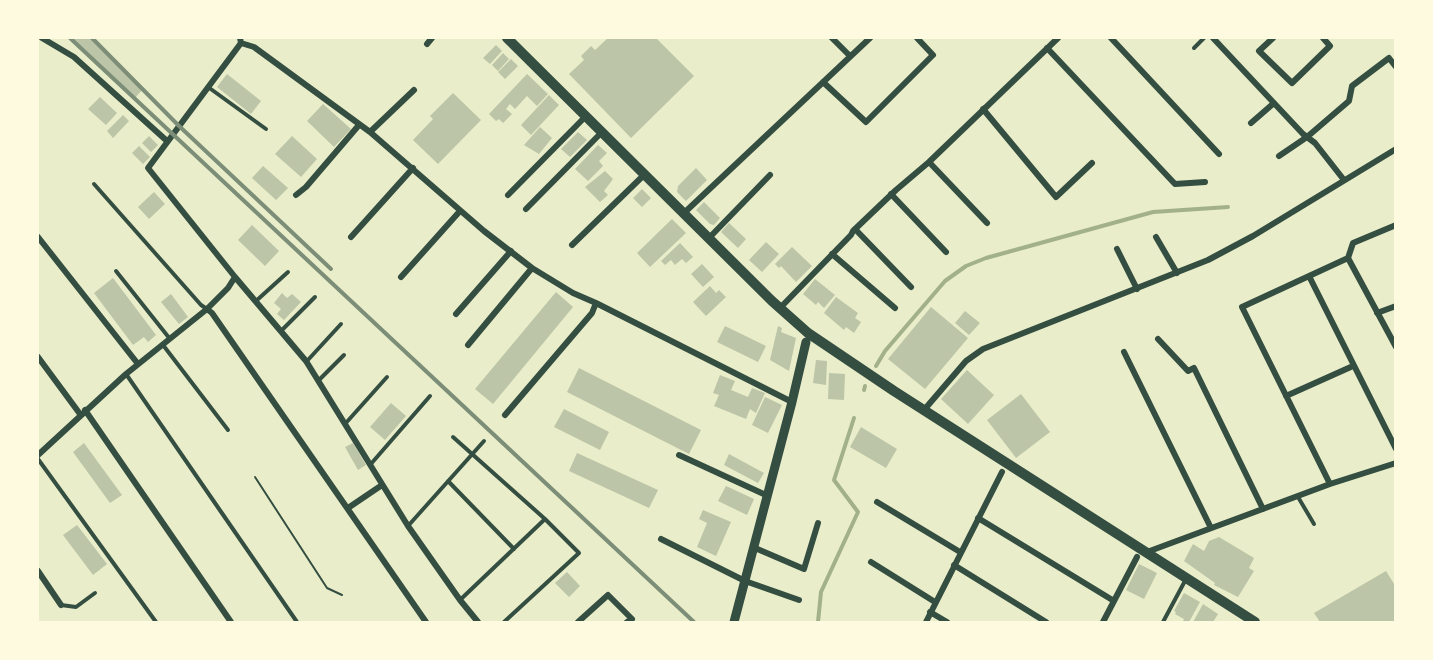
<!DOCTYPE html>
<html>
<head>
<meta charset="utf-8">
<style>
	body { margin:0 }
	#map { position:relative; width:1433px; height:660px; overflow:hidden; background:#e9edc9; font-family:"Golos Text",sans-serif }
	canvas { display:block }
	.frame { position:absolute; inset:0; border:39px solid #fefae0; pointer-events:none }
</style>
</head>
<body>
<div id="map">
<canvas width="1433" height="660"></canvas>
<div class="frame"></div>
</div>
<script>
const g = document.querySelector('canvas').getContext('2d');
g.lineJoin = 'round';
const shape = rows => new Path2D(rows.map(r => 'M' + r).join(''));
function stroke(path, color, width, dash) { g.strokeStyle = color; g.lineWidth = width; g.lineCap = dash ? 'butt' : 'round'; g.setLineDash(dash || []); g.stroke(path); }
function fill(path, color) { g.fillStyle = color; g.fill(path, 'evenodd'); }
stroke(shape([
	[876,366,885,351,945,281,966,266,986,258,1153,212,1228,207],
	[864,390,865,386],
	[818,622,821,592,858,512,834,480,854,418]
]), '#a3b18a', 4);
fill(shape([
	[72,38,90,38,143,89,135,98],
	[608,38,656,38,694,76,631,138,569,74,584,60,581,56,591,46,595,50],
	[496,45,502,51,490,64,483,58],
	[503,53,509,59,498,71,492,65],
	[511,59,518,66,505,79,498,72],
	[227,74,261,101,251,114,217,87],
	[527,74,548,94,537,106,527,96,515,109,510,104,506,109,512,114,503,123,499,119,496,121,489,114],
	[453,93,481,120,438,164,413,140,433,119,430,116],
	[549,95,559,105,531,135,521,125],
	[100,97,117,113,106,125,88,109],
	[323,104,351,129,334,147,307,121],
	[123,115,129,121,113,138,107,131],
	[540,127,552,138,539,154,524,145],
	[578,132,587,140,570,157,561,149],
	[149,136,158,145,151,152,142,143],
	[292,136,317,159,301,177,275,154],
	[598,145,607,153,599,161,603,166,588,181,575,169],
	[139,146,150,157,143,164,132,153],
	[263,166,288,188,276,200,252,178],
	[696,168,707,180,686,201,677,192,678,186],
	[605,171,613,179,604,191,608,195,600,202,585,187],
	[642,189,651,198,642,207,633,198],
	[154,192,165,204,149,219,138,207],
	[704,202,720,218,714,225,710,224,696,210],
	[672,219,686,233,650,267,637,253],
	[729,223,746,239,738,248,721,232],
	[252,225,279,251,265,266,238,240],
	[766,242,779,254,762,272,749,260],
	[680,243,693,257,686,263,682,259,675,265,671,260,665,265,661,261],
	[792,247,812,266,796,282,781,266,779,268,775,264],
	[702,264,714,277,703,287,691,274],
	[113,278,156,335,148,342,144,337,133,345,94,293],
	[815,279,835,295,824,308,818,302,816,305,803,294],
	[710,286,716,293,719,290,726,297,706,316,693,302],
	[556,292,573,307,493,404,475,389],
	[282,293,287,298,292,294,301,302,284,320,277,314,281,309,274,303],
	[171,294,188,317,179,324,161,302],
	[836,297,858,313,855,318,861,322,854,333,846,327,844,330,824,313],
	[931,307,968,338,925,389,888,359],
	[965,311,980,323,969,335,955,323],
	[725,326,766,346,758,362,717,342],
	[778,326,782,328,781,332,796,338,789,371,770,360],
	[816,360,827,361,826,385,813,383],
	[579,368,701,430,689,454,567,392],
	[967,370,994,395,968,424,941,399],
	[829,373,845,374,844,400,828,399],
	[720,375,735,381,731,390,748,397,752,388,765,393,756,413,750,409,746,419,714,406,719,395,713,393],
	[1021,394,1050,432,1016,458,987,420],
	[765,397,782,405,768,433,752,425],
	[391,403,406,416,385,440,370,427],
	[564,409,609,432,600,450,554,427],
	[861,427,897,449,886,468,850,447],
	[84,443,122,495,110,503,73,452],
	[353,443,366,465,358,470,345,447],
	[577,453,658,490,649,508,569,471],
	[729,454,764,473,758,483,724,465],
	[726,486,754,499,747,515,718,501],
	[703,510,731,522,716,556,697,547,707,523,699,519],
	[77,525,107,564,93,575,63,535],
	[1219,537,1254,558,1249,568,1254,571,1238,597,1214,585,1215,583,1184,561,1193,544,1204,551,1209,541],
	[1139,564,1157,573,1144,599,1126,590],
	[1386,571,1396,587,1396,622,1320,622,1314,613],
	[567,572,580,586,569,597,555,583],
	[1184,593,1200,602,1189,622,1183,621,1184,619,1175,614,1176,612,1174,611],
	[1203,604,1218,614,1213,622,1193,622]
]), '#bcc5a7');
stroke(shape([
	[255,477,327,588,342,595]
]), '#344e41', 2);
stroke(shape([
	[1194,48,1204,38],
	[208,87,266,129],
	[94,184,201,305,207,309],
	[116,271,170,339],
	[256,301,288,272],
	[281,331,315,297],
	[163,345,228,430],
	[307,361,341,324],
	[126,374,297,622],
	[318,381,344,355],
	[345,424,387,377],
	[453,437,545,519,579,553,504,622],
	[38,459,156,622],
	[370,465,430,396],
	[448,481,514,549],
	[1298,497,1314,524],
	[408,526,484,441],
	[460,600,545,519],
	[61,605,76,607,95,593],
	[1163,622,1186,579]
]), '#344e41', 4);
stroke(shape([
	[42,38,74,57,167,141],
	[832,38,850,56],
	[1111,38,1219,154],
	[1213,38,1303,134,1315,143,1344,180],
	[1273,38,1259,51,1292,83,1330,46,1323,38],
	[241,43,254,47,370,132,484,231,532,268,573,293,596,303,792,402],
	[427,44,432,38],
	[1047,48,1175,184,1205,182],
	[823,82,866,122,933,55,917,38],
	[983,109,1056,197,1092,163],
	[1251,123,1274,103],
	[370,132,414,90],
	[1279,156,1307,137,1349,101,1352,86,1389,58,1396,67],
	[929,162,987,223],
	[891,194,946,252],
	[296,195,306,187,359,125],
	[508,195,586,116],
	[526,209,602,132],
	[684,213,870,38],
	[855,229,911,287],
	[38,237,138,364],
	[351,237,413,168],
	[1156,237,1177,273],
	[709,238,770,175],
	[572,245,645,174],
	[1117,249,1137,289],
	[832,254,895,308],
	[1348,258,1396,347],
	[1309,276,1396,449],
	[235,277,306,361,408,526,460,600,478,622],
	[401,277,460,211],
	[780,308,851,235,853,231,896,190,929,162,1058,38],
	[207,309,212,313,426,622],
	[1377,313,1396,306],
	[456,314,511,251],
	[1158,339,1188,371,1194,368,1263,509],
	[468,345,532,268],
	[1124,352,1211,528],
	[38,357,80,414],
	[1286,396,1353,366],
	[85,410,231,622],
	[924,410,966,361,983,349,1208,260,1253,236,1396,149],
	[505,415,592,313,596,303],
	[38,455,126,374,207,309,228,288,235,277,148,168,241,43,240,38],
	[679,455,768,496],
	[1330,484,1242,307,1348,258,1353,243,1396,225],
	[877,502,960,552],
	[348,508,382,485],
	[978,518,1114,601],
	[661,539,745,581,799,600],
	[755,548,804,569,818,523],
	[1147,552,1330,484,1396,463],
	[871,562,935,602],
	[954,565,1046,622],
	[38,571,61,605],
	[930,612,947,622],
	[578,622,608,595,632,619,627,622],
	[926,622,1002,472],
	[1103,622,1137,557]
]), '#344e41', 6);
stroke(shape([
	[734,622,792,402,806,342]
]), '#344e41', 9);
stroke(shape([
	[507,38,772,301,808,333,894,391,1255,622]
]), '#344e41', 10);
stroke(shape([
	[70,38,694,622],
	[92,38,178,125,331,269]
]), '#7c8e77', 4);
</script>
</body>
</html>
